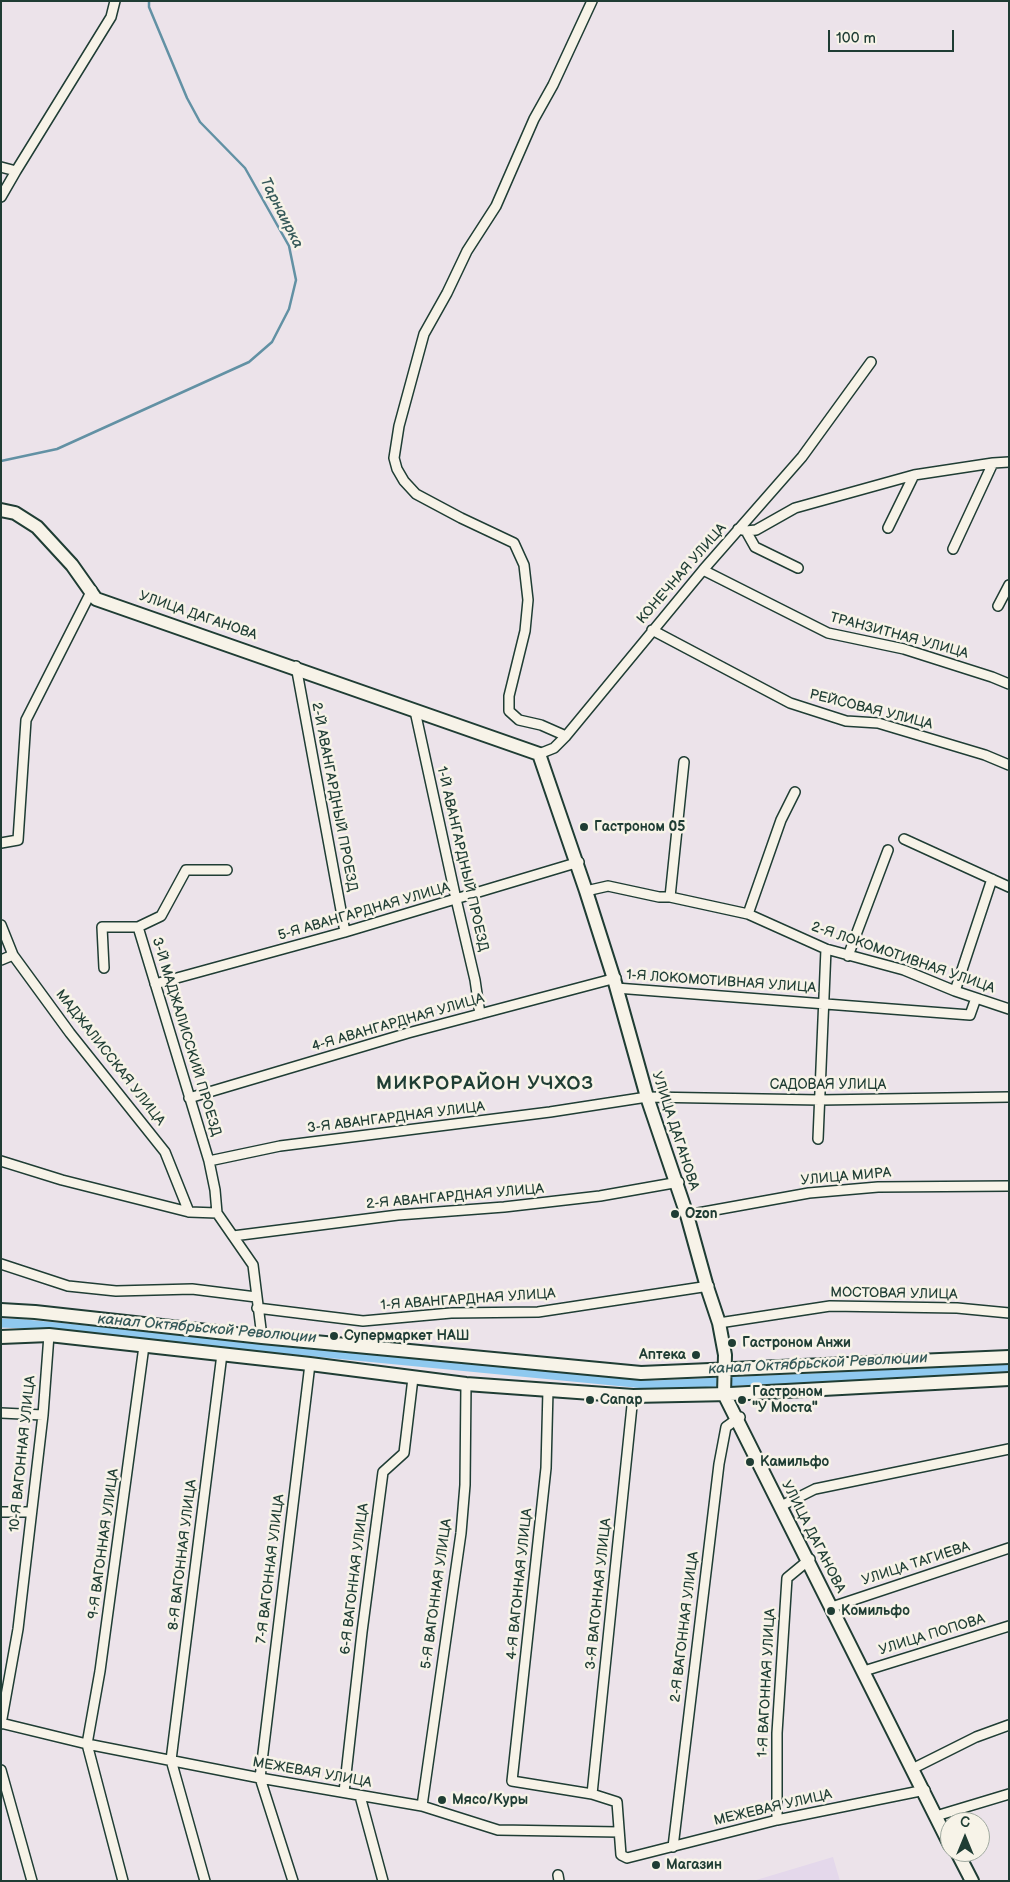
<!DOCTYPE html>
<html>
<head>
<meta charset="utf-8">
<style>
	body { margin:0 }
	#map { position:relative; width:1010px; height:1882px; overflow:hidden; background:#ece3ea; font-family:"Balsamiq Sans",sans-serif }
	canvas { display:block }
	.frame { position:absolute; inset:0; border:2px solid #1f3d34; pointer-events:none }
	.north { position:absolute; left:940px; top:1812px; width:50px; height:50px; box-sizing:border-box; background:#f7f3e8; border:1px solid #a1aaa0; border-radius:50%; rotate:0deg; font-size:14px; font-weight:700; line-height:20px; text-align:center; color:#1f3d34 }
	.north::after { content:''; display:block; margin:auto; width:18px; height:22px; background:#1f3d34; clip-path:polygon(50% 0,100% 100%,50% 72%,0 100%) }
	.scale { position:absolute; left:828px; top:30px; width:126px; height:22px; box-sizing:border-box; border:2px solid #1f3d34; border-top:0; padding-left:6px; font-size:15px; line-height:18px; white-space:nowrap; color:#1f3d34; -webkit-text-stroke:4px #f7f3e8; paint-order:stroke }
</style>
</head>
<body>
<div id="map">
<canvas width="1010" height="1882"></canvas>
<div class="frame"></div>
<div class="north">С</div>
<div class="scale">100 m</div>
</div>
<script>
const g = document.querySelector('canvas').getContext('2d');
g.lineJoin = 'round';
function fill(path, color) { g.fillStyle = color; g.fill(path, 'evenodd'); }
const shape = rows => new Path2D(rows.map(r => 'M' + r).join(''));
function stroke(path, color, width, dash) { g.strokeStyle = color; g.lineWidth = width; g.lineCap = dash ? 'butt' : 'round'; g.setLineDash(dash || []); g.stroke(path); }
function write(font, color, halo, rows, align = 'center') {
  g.font = font + ' "Balsamiq Sans",sans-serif'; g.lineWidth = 5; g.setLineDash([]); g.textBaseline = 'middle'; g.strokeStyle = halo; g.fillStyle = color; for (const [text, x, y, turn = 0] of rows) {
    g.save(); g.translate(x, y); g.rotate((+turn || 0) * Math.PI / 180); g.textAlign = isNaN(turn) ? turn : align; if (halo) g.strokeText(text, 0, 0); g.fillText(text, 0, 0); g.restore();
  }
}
fill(shape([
	[833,1857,840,1881,753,1881]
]), '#e4d8eb');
stroke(shape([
	[1,461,57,449,249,362,272,342,289,309,296,280,289,246,245,168,200,122,187,98,149,7,149,1]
]), '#6291a4', 2.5);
stroke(shape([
	[1,1323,25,1324,655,1385,1009,1369]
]), '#8fc9ef', 9);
const minor = shape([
	[1,167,16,171],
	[1,197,16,171,111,17,115,1],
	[888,528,914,475],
	[738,529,746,531,756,530,795,508,914,475,993,463,1009,462],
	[746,531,755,547,798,568],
	[953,549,993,463],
	[703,570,828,633,904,649,992,677,1009,684],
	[998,606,1009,585],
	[652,630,790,703,846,721,878,723,985,755,1009,765],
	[296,666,345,932],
	[415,711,456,899,475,980,480,1014],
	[566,736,541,725,519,720,509,711,509,696,525,631,528,600,524,565,514,543,461,518,416,494,404,481,397,469,394,458,399,426,424,334,447,293,467,251,496,206,534,119,553,85,592,1],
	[539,754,554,748,566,736,703,570,802,457,871,362],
	[904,839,1009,887],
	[1,843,18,840,26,720,92,590],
	[586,891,608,886,659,897,670,897,748,914,826,949,904,970,955,991,1009,1009],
	[670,897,684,762],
	[748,914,781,820,795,792],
	[1,925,13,955,70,1033,165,1152,189,1212],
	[848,956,888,850],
	[1,960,13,955],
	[104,968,102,927,138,927],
	[155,984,345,932,579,862],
	[616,988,970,1015,976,998],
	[955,991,992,879],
	[189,1098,408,1033,616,978],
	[818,1139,826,949],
	[1,1161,62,1180,189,1212,217,1213],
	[209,1161,280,1146,550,1112,647,1097,820,1100,1009,1097],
	[217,1213,215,1190,209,1161,138,927,161,916,186,870,227,870],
	[217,1213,253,1265,262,1337],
	[687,1215,809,1193,878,1187,1009,1186],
	[233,1236,398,1215,504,1207,600,1196,679,1182],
	[1,1264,68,1286,116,1291,192,1289,256,1297],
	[257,1308,363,1321,451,1313,538,1312,709,1286],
	[719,1323,830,1306,957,1308,1009,1313],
	[548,1390,546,1468,512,1781,592,1794,617,1802,621,1855,627,1858,777,1820,925,1790],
	[1,1413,43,1415],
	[781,1506,815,1489,1009,1449],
	[1,1512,31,1512],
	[832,1607,1009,1548],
	[864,1671,1009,1626],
	[1,1723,87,1744,260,1778,422,1806,498,1830,619,1832],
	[1,1724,18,1629,43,1415,49,1335],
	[912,1769,976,1737,1009,1725],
	[1,1770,32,1881],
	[344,1792,362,1632,383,1472,404,1453,413,1378],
	[592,1794,633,1396],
	[360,1796,383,1881],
	[422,1806,461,1533,465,1485,466,1384],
	[936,1816,1009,1794],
	[777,1820,777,1733,787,1578,810,1559],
	[673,1847,719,1464,726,1427,740,1417],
	[558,1875,559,1881],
	[123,1881,87,1744,100,1671,144,1346],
	[205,1881,171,1760,222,1354],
	[293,1881,260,1778,310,1364]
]);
const secondary = shape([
	[1,510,15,513,37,527,72,565,96,599,539,754,586,891,614,979,647,1097,687,1215,707,1287,719,1323,725,1355,724,1394,950,1845],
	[1,1310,35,1312,262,1337,641,1373,1009,1357],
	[1,1337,49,1335,310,1364,466,1384,633,1396,730,1394,1009,1379],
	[957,1852,972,1881]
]);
stroke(minor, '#1f3d34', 12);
stroke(secondary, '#1f3d34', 16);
stroke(minor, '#f7f3e8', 9);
stroke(secondary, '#f7f3e8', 12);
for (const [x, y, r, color] of [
	[584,827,5,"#1f3d34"],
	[675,1214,5,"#1f3d34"],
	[334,1336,5,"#1f3d34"],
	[732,1343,5,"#1f3d34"],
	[696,1355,5,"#1f3d34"],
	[590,1400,5,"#1f3d34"],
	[742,1400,5,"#1f3d34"],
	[750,1462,5,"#1f3d34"],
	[831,1611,5,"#1f3d34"],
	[442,1800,5,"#1f3d34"],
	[656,1865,5,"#1f3d34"]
]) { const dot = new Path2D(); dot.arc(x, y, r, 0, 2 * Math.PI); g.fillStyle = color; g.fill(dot); stroke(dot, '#f7f3e8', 2); }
write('14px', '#1f3d34', '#f7f3e8', [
	["КОНЕЧНАЯ УЛИЦА",682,574,-49],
	["УЛИЦА ДАГАНОВА",198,616,19],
	["ТРАНЗИТНАЯ УЛИЦА",899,636,15],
	["РЕЙСОВАЯ УЛИЦА",871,710,14],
	["2-Й АВАНГАРДНЫЙ ПРОЕЗД",334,797,79],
	["1-Й АВАНГАРДНЫЙ ПРОЕЗД",462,859,77],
	["5-Я АВАНГАРДНАЯ УЛИЦА",364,912,-16],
	["2-Я ЛОКОМОТИВНАЯ УЛИЦА",903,958,19],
	["1-Я ЛОКОМОТИВНАЯ УЛИЦА",721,982,4],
	["4-Я АВАНГАРДНАЯ УЛИЦА",398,1023,-16],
	["3-Й МАДЖАЛИССКИЙ ПРОЕЗД",186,1037,73],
	["МАДЖАЛИССКАЯ УЛИЦА",110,1058,52],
	["САДОВАЯ УЛИЦА",828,1085],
	["3-Я АВАНГАРДНАЯ УЛИЦА",396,1118,-7],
	["УЛИЦА ДАГАНОВА",675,1131,72],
	["УЛИЦА МИРА",846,1177,-5],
	["2-Я АВАНГАРДНАЯ УЛИЦА",455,1197,-5],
	["МОСТОВАЯ УЛИЦА",894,1294,1],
	["1-Я АВАНГАРДНАЯ УЛИЦА",468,1300,-4],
	["10-Я ВАГОННАЯ УЛИЦА",23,1454,-84],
	["УЛИЦА ДАГАНОВА",813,1537,63],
	["9-Я ВАГОННАЯ УЛИЦА",104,1544,-82],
	["8-Я ВАГОННАЯ УЛИЦА",183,1555,-83],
	["УЛИЦА ТАГИЕВА",916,1564,-18],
	["7-Я ВАГОННАЯ УЛИЦА",271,1569,-83],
	["6-Я ВАГОННАЯ УЛИЦА",355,1579,-83],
	["4-Я ВАГОННАЯ УЛИЦА",520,1584,-84],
	["5-Я ВАГОННАЯ УЛИЦА",437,1594,-82],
	["3-Я ВАГОННАЯ УЛИЦА",599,1594,-84],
	["2-Я ВАГОННАЯ УЛИЦА",685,1627,-83],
	["УЛИЦА ПОПОВА",932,1635,-17],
	["1-Я ВАГОННАЯ УЛИЦА",767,1683,-87],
	["МЕЖЕВАЯ УЛИЦА",312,1773,10],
	["МЕЖЕВАЯ УЛИЦА",773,1808,-13]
]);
write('bold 14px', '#1f3d34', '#f7f3e8', [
	["Гастроном 05",594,827],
	["Ozon",685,1214],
	["Супермаркет НАШ",344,1336],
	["Гастроном Анжи",742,1343],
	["Аптека",686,1355,"right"],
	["Гастроном",752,1392],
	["\"У Моста\"",752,1408],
	["Сапар",600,1400],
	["Камильфо",760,1462],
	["Комильфо",841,1611],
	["Мясо/Куры",452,1800],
	["Магазин",666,1865]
], 'left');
write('italic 15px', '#355959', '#f7f3e8', [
	["Тарнаирка",281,213,63],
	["канал Октябрьской Революции",207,1329,5],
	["канал Октябрьской Революции",818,1364,-3]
]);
g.letterSpacing = '1px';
write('bold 19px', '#1f3d34', '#f7f3e8', [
	["МИКРОРАЙОН УЧХОЗ",485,1084]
]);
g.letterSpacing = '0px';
</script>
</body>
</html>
